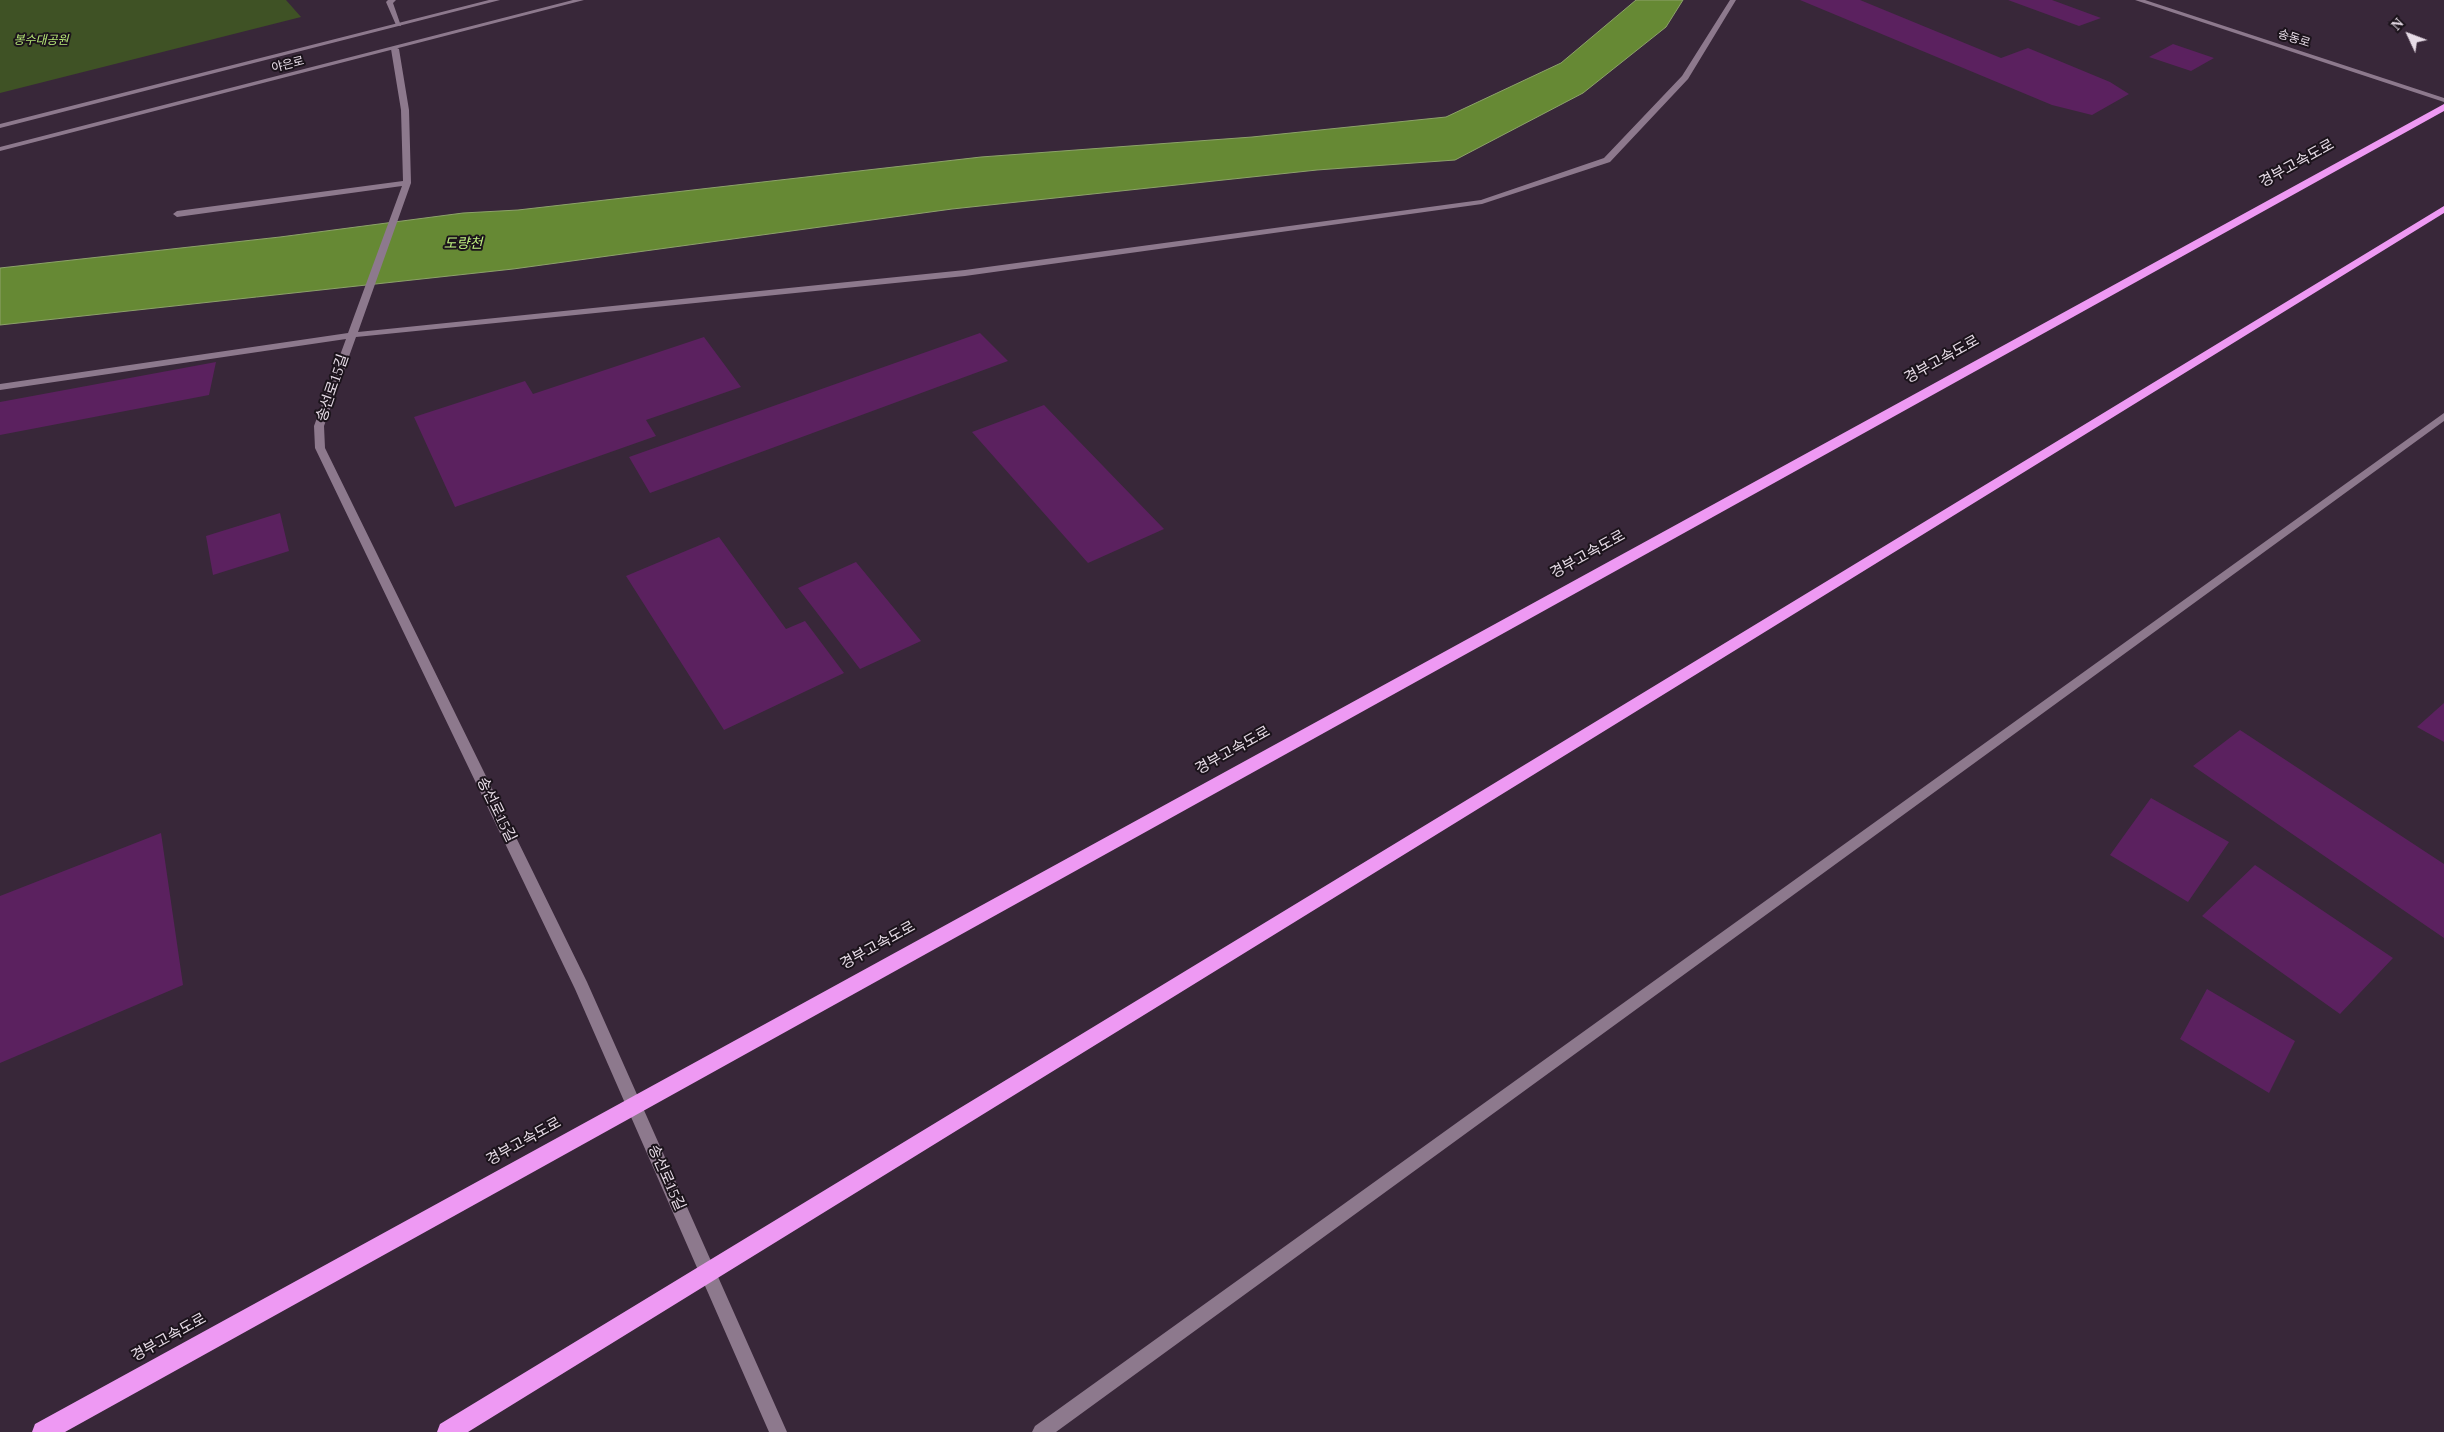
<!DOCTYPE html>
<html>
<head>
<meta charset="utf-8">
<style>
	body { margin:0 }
	#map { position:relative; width:2444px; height:1432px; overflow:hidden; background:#382739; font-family:"Times New Roman",serif }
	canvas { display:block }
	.north { position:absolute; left:2384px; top:10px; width:50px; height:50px; -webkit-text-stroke:4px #1b131b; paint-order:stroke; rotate:313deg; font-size:14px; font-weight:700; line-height:20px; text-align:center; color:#e7dce7 }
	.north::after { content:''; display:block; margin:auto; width:18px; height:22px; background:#e7dce7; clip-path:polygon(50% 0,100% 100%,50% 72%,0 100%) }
</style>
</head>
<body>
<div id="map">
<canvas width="2444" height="1432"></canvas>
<div class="north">N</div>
</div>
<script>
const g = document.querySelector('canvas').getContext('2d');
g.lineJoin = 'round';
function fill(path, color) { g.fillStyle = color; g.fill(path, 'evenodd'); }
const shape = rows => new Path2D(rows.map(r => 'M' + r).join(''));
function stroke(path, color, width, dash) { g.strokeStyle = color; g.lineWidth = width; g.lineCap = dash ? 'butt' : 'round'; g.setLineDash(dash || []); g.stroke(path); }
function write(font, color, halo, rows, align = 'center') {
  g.font = font + ' "Times New Roman","Noto Sans KR",serif'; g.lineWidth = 4; g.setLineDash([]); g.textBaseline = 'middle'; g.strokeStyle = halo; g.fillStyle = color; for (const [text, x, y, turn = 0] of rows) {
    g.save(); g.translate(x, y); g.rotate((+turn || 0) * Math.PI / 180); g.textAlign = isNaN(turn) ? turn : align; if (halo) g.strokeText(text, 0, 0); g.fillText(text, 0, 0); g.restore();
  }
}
fill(shape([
	[0,0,286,0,301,17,0,93]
]), '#3f5225');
const water = shape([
	[1636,0,1683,0,1666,27,1583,93,1455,160,1317,170,952,209,513,269,0,325,0,268,280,237,463,213,518,210,981,157,1252,137,1446,117,1561,63,1636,0]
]);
fill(water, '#668934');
stroke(water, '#8da26a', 1);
fill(shape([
	[1800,0,1860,0,2001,58,2028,48,2110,82,2129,94,2092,115,2052,105],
	[2008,0,2052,0,2101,18,2079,26],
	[2173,44,2214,58,2191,71,2149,57],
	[980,333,1008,361,650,493,629,457],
	[704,337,741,387,646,420,656,436,455,507,414,417,525,381,533,394],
	[216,362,209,395,0,435,0,402],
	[1044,405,1164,529,1088,563,972,432],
	[280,513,289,551,213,575,206,536],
	[719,537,786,629,805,621,844,673,724,730,626,576],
	[856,562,921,641,860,669,798,588],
	[2444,703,2444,742,2417,727],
	[2240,730,2444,864,2444,938,2193,766],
	[2151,798,2229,842,2188,902,2110,855],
	[161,833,183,985,0,1063,0,896],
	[2255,865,2393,958,2340,1014,2202,916],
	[2207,989,2295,1041,2269,1093,2180,1039]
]), '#5b215f');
fill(shape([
	[388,0,396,0,393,3,401,26,396,25,386,2,388,0],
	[1730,0,1736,0,1688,79,1610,162,1482,204,965,276,356,337,324,426,325,448,587,982,787,1432,769,1432,575,989,315,448,314,426,346,339,0,390,0,384,348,333,402,186,177,217,173,214,177,211,403,181,401,110,391,49,395,47,399,49,409,110,411,183,358,332,965,270,1481,200,1604,158,1682,76,1730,0],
	[2444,413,2444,421,1056,1432,1032,1432,1035,1426,2444,413]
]), '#8d798d');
fill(shape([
	[489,0,500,0,0,128,0,124,489,0],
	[573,0,584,0,0,151,0,147,573,0],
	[2135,0,2145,0,2444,98,2444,102,2135,0]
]), '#8d798d');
fill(shape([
	[2444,104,2444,111,65,1432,32,1432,35,1424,2444,104],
	[2444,206,2444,213,468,1432,437,1432,440,1424,2444,206]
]), '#ee99f3');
write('12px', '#e7dce7', '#1b131b', [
	["송동로",2294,39,18],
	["야은로",288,65,-14]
]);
write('italic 12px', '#b6e777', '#1b131b', [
	["봉수대공원",41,41]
]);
write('italic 14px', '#beef7f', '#1b131b', [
	["도량천",463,244]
]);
write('15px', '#e7dce7', '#1b131b', [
	["경부고속도로",2297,164,-29],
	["경부고속도로",1942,360,-29],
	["송선로15길",333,388,-71],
	["경부고속도로",1588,555,-29],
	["경부고속도로",1233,751,-29],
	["송선로15길",496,810,64],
	["경부고속도로",878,946,-29],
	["경부고속도로",524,1142,-29],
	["송선로15길",666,1178,66],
	["경부고속도로",169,1338,-29]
]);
</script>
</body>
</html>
